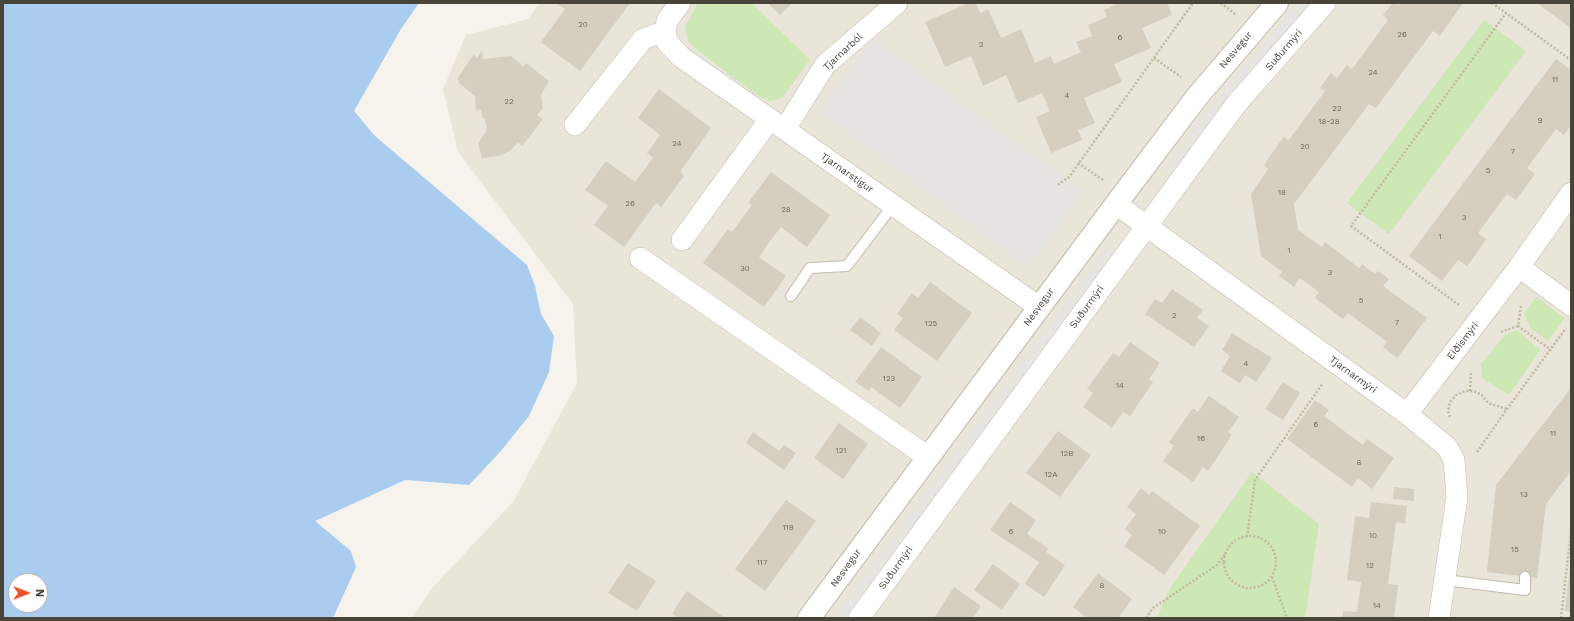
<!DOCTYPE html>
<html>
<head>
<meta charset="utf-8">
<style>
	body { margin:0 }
	#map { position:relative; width:1574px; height:621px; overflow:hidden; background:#f5f3eb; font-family:"Work Sans",sans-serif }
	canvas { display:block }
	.frame { position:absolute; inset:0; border:4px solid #494439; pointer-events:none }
	.north { position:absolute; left:8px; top:573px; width:40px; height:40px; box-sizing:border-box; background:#fff; border:1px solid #b6b4b0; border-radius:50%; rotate:90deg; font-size:11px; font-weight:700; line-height:16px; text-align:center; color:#494439 }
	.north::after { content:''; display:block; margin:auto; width:14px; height:18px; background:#f45323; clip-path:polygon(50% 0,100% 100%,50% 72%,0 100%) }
</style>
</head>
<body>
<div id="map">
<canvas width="1574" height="621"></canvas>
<div class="frame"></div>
<div class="north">N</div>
</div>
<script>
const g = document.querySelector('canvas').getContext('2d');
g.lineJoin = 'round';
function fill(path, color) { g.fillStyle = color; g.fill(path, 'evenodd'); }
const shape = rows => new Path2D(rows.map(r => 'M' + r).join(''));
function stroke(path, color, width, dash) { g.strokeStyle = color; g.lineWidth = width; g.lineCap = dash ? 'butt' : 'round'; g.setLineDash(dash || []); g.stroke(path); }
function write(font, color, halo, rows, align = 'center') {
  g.font = font + ' "Work Sans",sans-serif'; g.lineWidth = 3; g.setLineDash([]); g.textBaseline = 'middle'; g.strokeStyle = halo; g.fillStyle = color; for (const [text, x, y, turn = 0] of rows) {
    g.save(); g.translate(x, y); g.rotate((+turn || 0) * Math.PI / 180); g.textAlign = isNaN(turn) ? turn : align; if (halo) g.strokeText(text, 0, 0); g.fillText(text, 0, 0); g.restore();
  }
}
fill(shape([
	[539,3,1571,3,1571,618,411,618,433,587,513,502,577,383,573,304,458,152,443,89,466,35,528,19]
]), '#e9e5d9');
fill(shape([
	[698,3,752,3,810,60,782,98,770,101,758,96,697,50,688,41,685,27],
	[1484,20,1526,51,1389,234,1347,203],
	[1536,297,1565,318,1548,341,1531,329,1524,314],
	[1517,330,1540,350,1509,395,1482,378,1481,364,1505,335],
	[1252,472,1319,524,1305,618,1157,618,1169,590]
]), '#cde7b5');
fill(shape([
	[1298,3,1312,3,1173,177,1165,168,1218,98],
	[873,38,1084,192,1028,268,819,111],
	[1108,245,1113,253,848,618,834,618]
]), '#e7e5e2');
fill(shape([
	[3,3,419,3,401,29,354,111,375,136,527,265,535,286,541,314,554,336,549,372,529,416,500,452,469,485,405,480,315,521,351,551,356,567,333,618,3,618],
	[16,581,40,581,40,605,16,605]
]), '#aacdef');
fill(shape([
	[556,3,630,3,580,71,541,42,565,9],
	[768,3,792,3,780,15],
	[969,3,976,3,980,13,988,9,1001,38,1021,29,1035,63,1051,56,1054,64,1081,52,1076,42,1092,36,1088,25,1107,17,1104,10,1119,3,1167,3,1172,15,1142,28,1151,48,1114,64,1122,82,1084,98,1095,123,1078,130,1082,140,1051,153,1036,117,1050,111,1042,93,1018,103,1006,75,983,86,971,56,945,67,925,22],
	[1393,3,1400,5,1402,3,1463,3,1440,36,1433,31,1376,108,1369,104,1294,204,1298,230,1322,247,1325,242,1359,268,1362,264,1375,274,1378,271,1389,279,1383,286,1427,318,1397,358,1383,347,1387,342,1348,313,1343,319,1315,298,1319,292,1300,278,1294,287,1279,276,1282,272,1261,256,1251,194,1268,169,1264,165,1284,136,1288,141,1325,91,1320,88,1331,73,1337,78,1347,65,1352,69,1388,20,1383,15],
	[1537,3,1571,3,1571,28,1549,12],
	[482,51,483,59,511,56,524,67,526,63,549,81,541,95,543,108,537,115,543,119,522,146,518,142,510,151,499,156,482,158,478,143,487,130,485,119,482,117,481,109,476,110,475,96,459,83,458,78,474,54,477,58],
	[1556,59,1571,70,1571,125,1564,135,1556,129,1527,168,1535,174,1516,200,1507,194,1478,233,1486,239,1477,253,1467,266,1458,260,1442,281,1409,256],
	[659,89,711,128,680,172,684,176,661,207,656,203,624,247,594,225,608,206,585,190,606,161,635,182,653,158,647,153,660,135,638,118],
	[771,172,830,215,807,247,781,227,770,241,759,257,786,276,764,307,703,263,728,229,732,232,752,205,748,203],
	[930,282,972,313,937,361,894,330,903,318,897,314,912,293,918,298],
	[1172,289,1203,310,1197,318,1209,326,1194,347,1145,314,1155,299,1162,303],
	[860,317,881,333,872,346,850,330],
	[1232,333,1272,358,1256,382,1245,375,1240,383,1221,371,1230,356,1222,350],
	[1130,342,1160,363,1149,379,1153,382,1130,416,1123,412,1112,428,1083,407,1093,393,1087,389,1113,353,1119,357],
	[881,347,922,377,900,408,871,387,869,391,855,382],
	[1283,382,1300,393,1283,420,1265,409],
	[1571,388,1571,471,1546,504,1537,578,1487,572,1496,485],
	[1209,396,1239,417,1228,432,1232,435,1208,471,1203,467,1193,482,1163,461,1174,446,1169,442,1193,408,1198,412],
	[1315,400,1329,410,1324,416,1363,445,1367,439,1394,458,1372,489,1358,478,1352,487,1287,439],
	[839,423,868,444,843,479,814,458],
	[1058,431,1091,455,1060,497,1026,473],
	[753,432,779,451,784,445,796,453,784,470,746,443],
	[1394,487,1414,489,1414,501,1393,499],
	[1141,488,1149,495,1152,491,1200,526,1164,575,1124,546,1132,535,1125,529,1136,514,1127,507],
	[786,500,816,521,765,591,735,569],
	[1010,502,1036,520,1027,534,1048,548,1046,552,1065,565,1044,597,1025,584,1039,562,990,530],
	[1371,502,1407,506,1405,524,1396,522,1388,584,1398,585,1394,618,1342,618,1343,611,1357,612,1361,582,1347,580,1355,516,1369,518],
	[628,563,656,581,637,611,608,593],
	[993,564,1020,584,1002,610,974,590],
	[1570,566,1571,566,1571,612,1565,611],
	[1098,573,1132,599,1118,618,1087,618,1073,607],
	[954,587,981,606,973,618,934,618],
	[687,591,725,618,678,618,672,613]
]), '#d6cfc0');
const service = shape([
	[791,296,810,268,847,266,893,205],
	[1445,580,1525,590,1525,577]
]);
const minor = shape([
	[680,3,667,21,665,31,667,42,681,57,1039,307],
	[575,125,643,39,665,31],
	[785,129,825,65,897,3],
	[1116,204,1407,414,1447,447,1454,460,1457,497,1439,618],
	[682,240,770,119],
	[640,258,928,457],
	[1519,267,1571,305],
	[1407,414,1519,267,1571,193],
	[859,618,1237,103,1325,3]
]);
const tertiary = shape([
	[809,618,1116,204,1196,98,1277,3]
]);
stroke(service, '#c0bbad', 12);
stroke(minor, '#c0bbad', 22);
stroke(tertiary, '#c0bbad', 24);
stroke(shape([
	[1221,3,1236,15],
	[1492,3,1571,60],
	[1154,58,1181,77],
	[1078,163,1103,180],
	[1058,185,1069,177,1193,3],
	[1459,305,1351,226,1506,13],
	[1521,306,1518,326,1551,350],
	[1501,332,1518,326],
	[1470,391,1471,372],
	[1450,417,1448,411,1450,402,1456,395,1465,391,1474,391,1482,395,1488,403,1507,409],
	[1477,452,1507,409,1566,328],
	'1224 562a26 26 0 1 1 52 0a26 26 0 1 1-52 0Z',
	[1247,537,1255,480,1323,383],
	[1272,577,1287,618],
	[1146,618,1153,608,1217,565,1226,553],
	[1561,618,1571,532]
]), '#c2b89f', 2.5, [2, 2]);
stroke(service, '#fff', 10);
stroke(minor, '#fff', 21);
stroke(tertiary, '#fff', 22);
write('8px', '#6c675b', null, [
	["20",583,25],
	["26",1402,35],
	["6",1120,38],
	["2",981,45],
	["24",1373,73],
	["11",1555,80],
	["4",1067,96],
	["22",509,102],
	["22",1337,109],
	["9",1540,121],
	["18-28",1329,122],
	["24",677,144],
	["20",1305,147],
	["7",1513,152],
	["5",1488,171],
	["18",1282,193],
	["26",630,204],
	["28",786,210],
	["3",1464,218],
	["1",1440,237],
	["1",1289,251],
	["30",745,269],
	["3",1330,273],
	["5",1361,301],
	["2",1174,316],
	["7",1397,323],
	["125",931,324],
	["4",1246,364],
	["123",889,379],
	["14",1120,386],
	["6",1316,425],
	["11",1553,434],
	["16",1201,439],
	["121",841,451],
	["12B",1067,454],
	["8",1359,463],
	["12A",1051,475],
	["13",1524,495],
	["119",788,528],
	["6",1011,532],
	["10",1162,532],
	["10",1373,536],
	["15",1515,550],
	["117",762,563],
	["12",1370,566],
	["8",1102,586],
	["14",1377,606]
]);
write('10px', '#494439', '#fff', [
	["Nesvegur",1236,50,-50],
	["Suðurmýri",1284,50,-49],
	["Tjarnarból",843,52,-43],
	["Tjarnarstígur",847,173,35],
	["Nesvegur",1039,307,-54],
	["Suðurmýri",1087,307,-54],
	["Eiðismýri",1463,341,-52],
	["Tjarnarmýri",1353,375,36],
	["Nesvegur",846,568,-54],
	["Suðurmýri",896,568,-54]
]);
</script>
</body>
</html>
